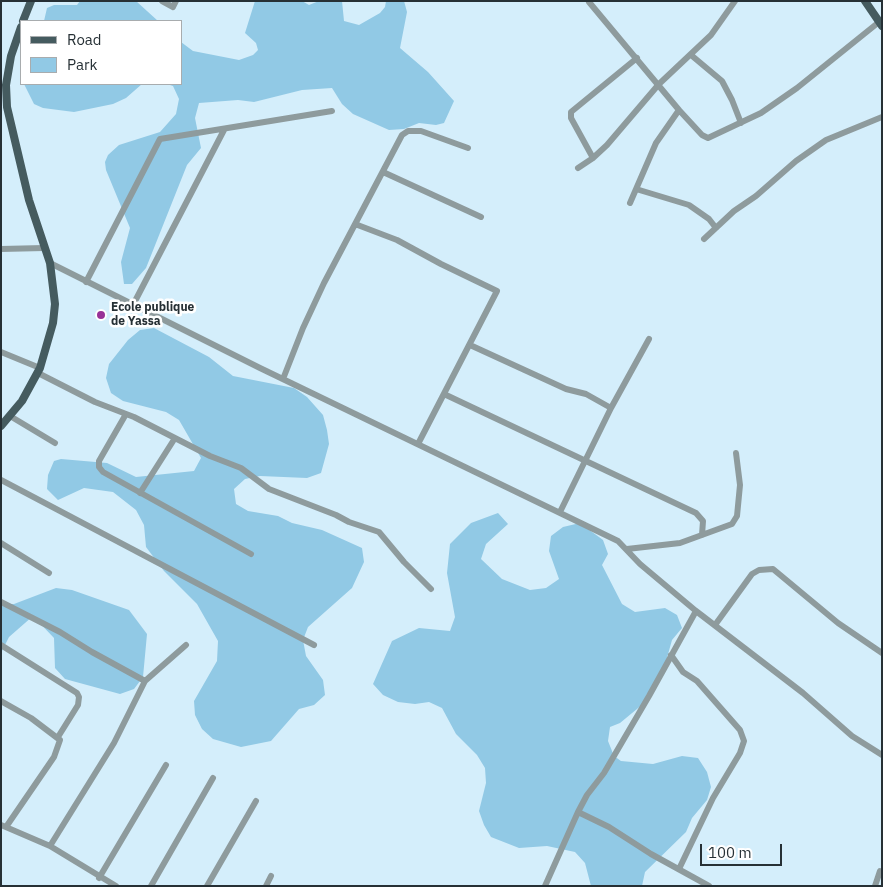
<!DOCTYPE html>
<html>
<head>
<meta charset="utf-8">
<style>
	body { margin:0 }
	#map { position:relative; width:883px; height:887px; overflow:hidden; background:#d4eefb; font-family:"IBM Plex Sans",sans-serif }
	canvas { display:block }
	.frame { position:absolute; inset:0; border:2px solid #263035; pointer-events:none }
	.legend { position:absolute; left:20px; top:20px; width:162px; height:65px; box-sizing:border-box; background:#fff; border:1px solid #a8acae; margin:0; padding:6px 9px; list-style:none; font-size:15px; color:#263035 }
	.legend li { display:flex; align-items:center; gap:10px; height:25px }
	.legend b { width:25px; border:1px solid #a8acae }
	.scale { position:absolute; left:700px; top:844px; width:82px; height:22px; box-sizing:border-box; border:2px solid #263035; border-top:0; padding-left:6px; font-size:15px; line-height:18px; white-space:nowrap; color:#263035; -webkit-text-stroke:4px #fff; paint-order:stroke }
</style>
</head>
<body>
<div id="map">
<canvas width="883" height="887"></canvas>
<div class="frame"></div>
<ul class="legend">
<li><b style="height:6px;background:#455b5f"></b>Road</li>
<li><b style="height:14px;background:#91c9e5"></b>Park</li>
</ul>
<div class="scale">100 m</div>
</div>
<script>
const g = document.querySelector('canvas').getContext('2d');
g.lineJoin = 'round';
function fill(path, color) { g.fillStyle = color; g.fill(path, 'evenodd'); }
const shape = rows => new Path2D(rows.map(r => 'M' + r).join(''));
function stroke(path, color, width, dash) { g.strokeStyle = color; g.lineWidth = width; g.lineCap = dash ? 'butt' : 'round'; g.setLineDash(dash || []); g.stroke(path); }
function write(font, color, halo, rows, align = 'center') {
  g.font = font + ' "IBM Plex Sans",sans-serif'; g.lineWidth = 5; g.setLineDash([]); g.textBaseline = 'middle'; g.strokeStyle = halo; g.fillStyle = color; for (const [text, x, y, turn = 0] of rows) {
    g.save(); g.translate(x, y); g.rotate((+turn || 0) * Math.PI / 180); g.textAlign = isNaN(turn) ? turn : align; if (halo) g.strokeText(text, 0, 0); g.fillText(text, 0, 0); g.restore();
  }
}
fill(shape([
	[80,1,136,1,158,21,44,21,47,8,54,5,77,5],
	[255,1,302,1,309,5,319,1,342,1,344,21,359,25,380,13,385,7,386,1,404,1,407,12,400,48,428,72,454,101,444,123,436,125,419,123,404,129,389,130,353,114,342,104,332,88,302,90,254,102,238,100,199,103,195,118,201,148,187,165,146,268,132,284,124,284,121,262,130,228,106,170,105,162,108,155,119,145,160,132,176,114,179,99,173,86,167,84,181,84,181,42,193,51,239,60,253,55,258,50,256,43,245,33],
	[24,84,142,84,126,98,113,104,74,112,43,108,34,104],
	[154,328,209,357,233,376,294,388,307,397,323,415,327,430,329,444,321,473,307,478,260,476,245,479,234,489,236,504,248,511,278,516,292,523,322,530,362,548,364,562,352,588,308,627,303,640,306,656,323,680,325,695,314,705,299,709,271,741,241,747,213,739,202,729,195,715,194,701,217,661,218,641,197,604,164,571,146,547,144,525,136,510,113,492,84,488,58,500,47,489,48,475,54,461,61,459,107,463,136,477,194,471,201,458,179,420,166,412,123,401,111,393,106,378,109,364,128,340,140,330],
	[498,513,508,524,486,544,481,559,502,579,530,590,546,588,559,579,549,551,551,536,563,527,580,523,603,540,608,554,602,565,622,604,635,612,665,608,677,615,682,628,672,640,665,665,643,704,620,723,610,727,608,741,614,756,621,761,653,764,682,756,698,758,707,772,711,787,707,800,692,818,686,832,645,872,642,886,591,886,585,863,575,852,547,846,519,848,491,837,484,825,479,811,486,783,485,768,477,755,456,734,442,708,429,702,415,704,398,702,383,695,373,684,392,641,419,628,450,631,455,617,447,573,450,544,471,523],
	[56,588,72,590,129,610,147,634,143,677,134,689,120,694,65,679,55,668,54,638,33,616,9,637,1,653,1,604,14,604]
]), '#91c9e5');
stroke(shape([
	[162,1,173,7,176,1],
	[589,2,679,110,702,135,708,138,761,113,797,88,879,22],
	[691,55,722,81,732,100,741,123],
	[593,158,571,118,571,112,637,58],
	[578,168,593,158,607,145,659,84,711,35,735,1],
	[383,172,481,217],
	[636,189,689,205,709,219,716,228],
	[630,203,656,143,679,110],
	[355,224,397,240,441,264,497,291,418,444],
	[704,239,734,211,756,196,796,161,826,140,882,117],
	[1,249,44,248],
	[50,263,260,368,618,541,640,564,696,611,803,693,852,736,882,755],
	[86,282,160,139,332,111],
	[133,305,224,130],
	[470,345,566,389,586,394,611,408],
	[1,352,40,368],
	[38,373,95,402,134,417,210,456,241,468,269,489,336,515,349,522,379,532,404,562,431,589],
	[283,379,303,328,324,283,402,135,408,131,421,131,468,148],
	[444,394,696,513,703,521,702,535],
	[126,414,99,461,99,467,103,472,251,554],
	[10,416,55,443],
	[1,480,314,645],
	[140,493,175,438],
	[560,512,611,408,649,339],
	[1,543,49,573],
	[627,549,680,543,732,524,737,516,740,485,736,453],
	[1,602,60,632,92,652,145,681],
	[696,611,649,696,604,773,587,795,578,812,609,827,651,854,709,886],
	[715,625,752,574,759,570,773,569,838,623,882,653],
	[1,645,77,693,79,697,78,705,58,737],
	[671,655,683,672,697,681,740,730,744,741,740,753,713,798,679,869],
	[1,701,31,718,60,740,54,757,6,827],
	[1,825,50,846,116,886],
	[50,846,114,743,145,681,186,645],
	[99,878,166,765],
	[151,886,213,778],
	[207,886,256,801],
	[266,886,271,876],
	[545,886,578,812],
	[875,886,880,871]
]), '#8e9b9d', 6);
stroke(shape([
	[865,1,882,26],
	[23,21,31,1],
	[1,426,22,401,40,368,53,323,55,304,50,263,29,200,7,107,6,85,11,56,21,27]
]), '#455b5f', 8);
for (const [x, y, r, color] of [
	[101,315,5,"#983297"]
]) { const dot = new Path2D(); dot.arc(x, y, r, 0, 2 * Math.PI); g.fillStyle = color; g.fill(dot); stroke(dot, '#fff', 2); }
write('bold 12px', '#263035', '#fff', [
	["Ecole publique",111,308],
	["de Yassa",111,322]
], 'left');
</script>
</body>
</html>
